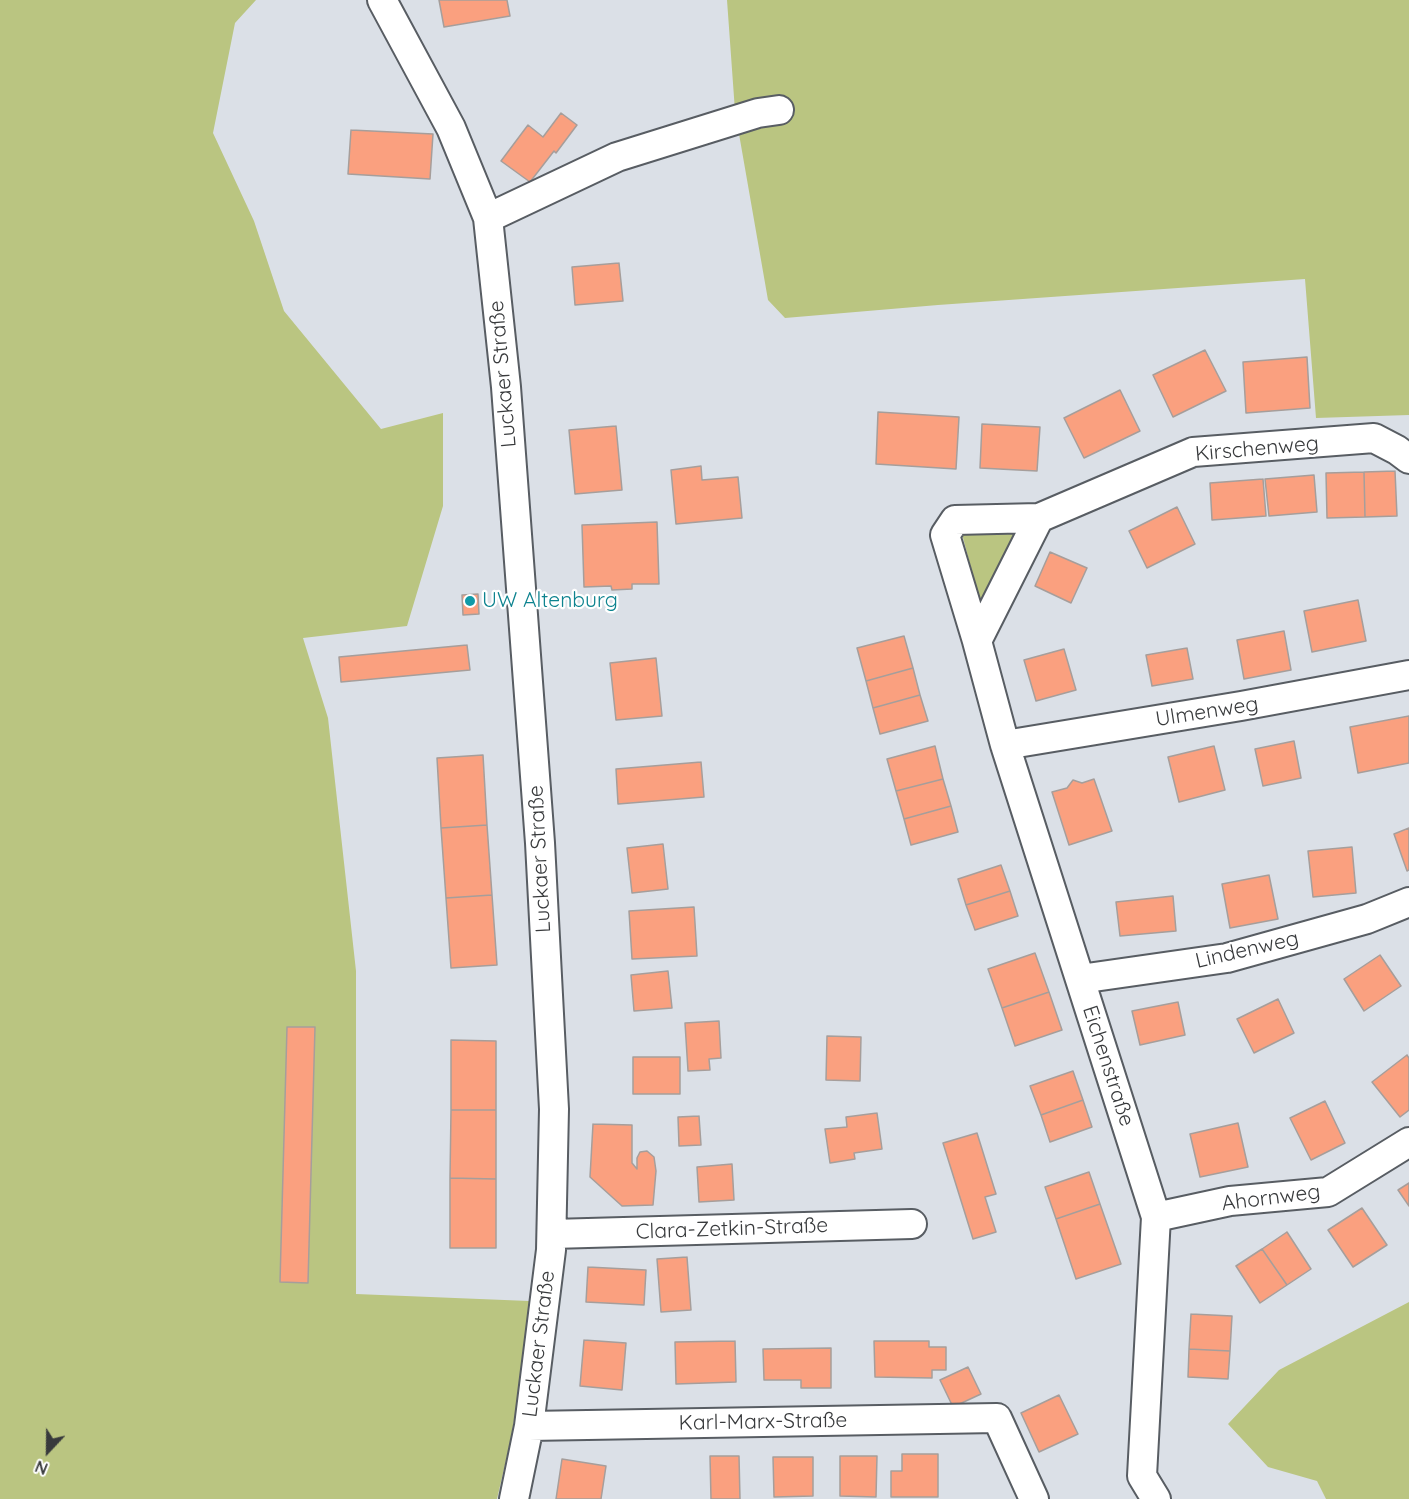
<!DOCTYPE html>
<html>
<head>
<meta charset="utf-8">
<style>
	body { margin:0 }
	#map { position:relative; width:1409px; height:1499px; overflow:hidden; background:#dbe0e7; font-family:Quicksand,sans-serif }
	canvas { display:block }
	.north { position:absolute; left:18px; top:1421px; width:60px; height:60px; -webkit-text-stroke:4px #fff; paint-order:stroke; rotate:202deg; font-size:16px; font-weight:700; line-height:24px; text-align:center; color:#383a3c }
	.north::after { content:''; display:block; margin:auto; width:21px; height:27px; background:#383a3c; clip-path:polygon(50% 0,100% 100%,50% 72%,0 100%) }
</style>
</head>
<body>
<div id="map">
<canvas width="1409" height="1499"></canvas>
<div class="north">N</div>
</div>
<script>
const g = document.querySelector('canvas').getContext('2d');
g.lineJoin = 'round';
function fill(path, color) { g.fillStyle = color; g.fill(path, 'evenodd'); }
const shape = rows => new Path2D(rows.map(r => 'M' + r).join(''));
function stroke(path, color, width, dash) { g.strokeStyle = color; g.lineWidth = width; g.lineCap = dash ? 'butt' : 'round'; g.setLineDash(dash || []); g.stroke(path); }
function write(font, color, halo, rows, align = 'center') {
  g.font = font + ' Quicksand,sans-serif'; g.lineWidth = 4.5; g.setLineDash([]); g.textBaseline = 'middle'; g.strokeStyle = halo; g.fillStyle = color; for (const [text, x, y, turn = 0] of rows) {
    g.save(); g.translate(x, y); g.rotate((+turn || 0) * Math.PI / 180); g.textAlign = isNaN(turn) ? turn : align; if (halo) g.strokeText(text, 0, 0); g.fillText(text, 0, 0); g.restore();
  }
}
fill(shape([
	[0,0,256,0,235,23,213,133,254,221,284,311,381,429,443,413,443,506,407,626,303,638,328,718,356,971,356,1294,529,1301,528,1347,509,1447,497,1499,0,1499],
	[727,0,1409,0,1409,415,1316,418,1305,279,938,305,785,318,768,300,735,111],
	[1018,533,981,606,962,534],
	[1409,1302,1409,1499,1326,1499,1317,1481,1268,1467,1228,1424,1279,1370]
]), '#bac581');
const building = shape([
	[439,0,507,0,510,16,444,27,439,0],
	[561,113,577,125,556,153,554,151,530,182,501,161,528,125,543,137,561,113],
	[351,130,433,134,430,179,348,174,351,130],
	[619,263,623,301,575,305,572,267,619,263],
	[1205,350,1226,391,1173,417,1153,375,1205,350],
	[1307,357,1310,408,1246,413,1243,362,1307,357],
	[1120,390,1140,431,1084,458,1064,418,1120,390],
	[878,412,959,417,956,469,876,464,878,412],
	[982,424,1040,427,1037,471,980,468,982,424],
	[616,426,622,490,575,494,569,430,616,426],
	[701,466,702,480,738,477,742,518,676,524,671,470,701,466],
	[1395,471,1397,516,1365,517,1364,472,1395,471],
	[1364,472,1365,517,1327,518,1326,473,1364,472],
	[1314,475,1317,512,1269,516,1265,479,1314,475],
	[1263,479,1266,516,1212,520,1210,483,1263,479],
	[1177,507,1195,544,1147,568,1129,531,1177,507],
	[657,522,659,584,632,584,632,589,612,590,611,586,584,587,582,525,657,522],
	[1050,552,1087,568,1071,603,1035,586,1050,552],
	[478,594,479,614,463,615,462,595,478,594],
	[1358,600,1366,641,1312,652,1304,611,1358,600],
	[1284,631,1291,670,1244,679,1237,640,1284,631],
	[904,636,913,668,866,681,857,648,904,636],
	[467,645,470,670,341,682,339,657,467,645],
	[1187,648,1193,679,1152,686,1146,655,1187,648],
	[1064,649,1076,690,1036,701,1024,660,1064,649],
	[656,658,662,716,616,720,610,663,656,658],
	[913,668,920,695,873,708,866,681,913,668],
	[920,695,928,721,880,734,873,708,920,695],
	[1409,716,1409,763,1358,773,1350,727,1409,716],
	[1294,741,1301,778,1263,786,1255,749,1294,741],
	[935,746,943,779,896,791,887,759,935,746],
	[1214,746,1225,790,1179,802,1168,757,1214,746],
	[483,755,487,825,441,828,437,758,483,755],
	[701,762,704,797,618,804,616,769,701,762],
	[943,779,951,806,904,819,896,791,943,779],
	[1094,779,1112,831,1069,845,1052,792,1067,788,1073,780,1082,783,1094,779],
	[951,806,958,832,911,845,904,819,951,806],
	[487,825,492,895,446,898,441,828,487,825],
	[1409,828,1409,870,1407,871,1394,834,1409,828],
	[663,844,668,889,632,893,627,848,663,844],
	[1352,847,1356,893,1313,897,1308,851,1352,847],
	[1001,865,1010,891,966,905,958,879,1001,865],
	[1269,875,1278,919,1230,928,1222,884,1269,875],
	[1010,891,1018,916,975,930,966,905,1010,891],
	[492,895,497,965,451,968,446,898,492,895],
	[1173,896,1176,931,1120,936,1116,902,1173,896],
	[694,907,697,956,632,959,629,911,694,907],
	[1035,953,1049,992,1002,1008,988,969,1035,953],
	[1380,955,1401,986,1364,1011,1344,979,1380,955],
	[668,971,672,1008,634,1011,631,975,668,971],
	[1049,992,1062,1030,1015,1046,1002,1008,1049,992],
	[1278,999,1294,1033,1254,1053,1237,1019,1278,999],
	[1178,1002,1185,1035,1140,1045,1132,1011,1178,1002],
	[719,1021,721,1058,709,1059,710,1070,688,1071,685,1023,719,1021],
	[287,1027,315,1027,308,1283,280,1282,287,1027],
	[827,1036,861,1037,860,1081,826,1080,827,1036],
	[451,1040,496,1041,496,1110,451,1110,451,1040],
	[1407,1055,1409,1058,1409,1110,1400,1117,1372,1082,1407,1055],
	[633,1057,680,1057,680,1094,633,1094,633,1057],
	[1073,1071,1083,1100,1041,1115,1030,1086,1073,1071],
	[1083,1100,1092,1127,1050,1142,1041,1115,1083,1100],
	[1325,1101,1345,1143,1311,1160,1290,1118,1325,1101],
	[451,1110,496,1110,496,1179,450,1178,451,1110],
	[877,1113,882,1149,854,1153,855,1159,830,1163,825,1129,847,1127,846,1117,877,1113],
	[699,1116,701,1145,679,1146,678,1117,699,1116],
	[1238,1123,1248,1167,1200,1177,1190,1134,1238,1123],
	[593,1124,632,1125,632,1163,637,1169,637,1158,640,1152,647,1151,654,1157,656,1171,653,1205,622,1206,590,1177,593,1124],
	[977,1133,996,1194,985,1197,996,1232,973,1239,943,1143,977,1133],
	[732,1164,734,1200,699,1202,697,1167,732,1164],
	[1089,1172,1100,1204,1056,1219,1045,1187,1089,1172],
	[450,1178,496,1179,496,1248,450,1248,450,1178],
	[1409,1183,1409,1206,1398,1190,1409,1183],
	[1100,1204,1121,1264,1076,1279,1056,1219,1100,1204],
	[1362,1208,1387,1245,1353,1267,1328,1230,1362,1208],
	[1287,1232,1311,1269,1287,1285,1262,1249,1287,1232],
	[1262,1249,1287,1285,1260,1303,1236,1266,1262,1249],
	[687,1257,691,1310,661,1312,657,1259,687,1257],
	[588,1267,646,1270,644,1305,586,1302,588,1267],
	[1191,1314,1232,1316,1230,1351,1189,1349,1191,1314],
	[584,1340,626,1343,622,1390,580,1386,584,1340],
	[735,1341,736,1382,676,1384,675,1342,735,1341],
	[874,1341,929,1341,929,1347,946,1347,946,1370,932,1370,932,1378,875,1377,874,1341],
	[831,1348,831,1388,801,1388,801,1380,764,1380,763,1349,831,1348],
	[1189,1349,1230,1351,1228,1379,1188,1377,1189,1349],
	[968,1367,981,1394,953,1407,940,1380,968,1367],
	[1059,1395,1078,1434,1039,1452,1021,1413,1059,1395],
	[902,1454,938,1454,938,1497,891,1497,891,1471,902,1471,902,1454],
	[710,1456,739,1456,740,1499,711,1499,710,1456],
	[840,1456,877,1456,876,1497,840,1496,840,1456],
	[773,1457,813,1457,813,1496,774,1497,773,1457],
	[562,1459,606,1466,601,1499,556,1499,562,1459]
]);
fill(building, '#faa07f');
stroke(building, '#a69e9b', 1.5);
const minor = shape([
	[382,0,451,128,488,218,506,387,540,843,554,1109,551,1250,529,1426,514,1499],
	[488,218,617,157,758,113,779,110],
	[1039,518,977,641,945,535,955,520,1039,518,1193,452,1374,438,1397,450,1409,459],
	[977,641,1005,745,1156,1217,1142,1476,1156,1499],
	[1005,745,1241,706,1409,675],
	[1080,979,1227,958,1367,919,1409,902],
	[1156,1217,1230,1201,1328,1192,1409,1142],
	[552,1234,912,1224],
	[529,1426,997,1418,1034,1499]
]);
stroke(minor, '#585d63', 32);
stroke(minor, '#fff', 28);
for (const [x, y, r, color] of [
	[470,601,6,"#0f9aa8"]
]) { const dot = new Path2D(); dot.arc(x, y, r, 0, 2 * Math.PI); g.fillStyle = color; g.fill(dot); stroke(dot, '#fff', 2); }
write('21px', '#383a3c', '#fff', [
	["Luckaer Straße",503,374,-95],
	["Kirschenweg",1257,449,-5],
	["Ulmenweg",1207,712,-9],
	["Luckaer Straße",540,859,-93],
	["Lindenweg",1247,950,-13],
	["Eichenstraße",1108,1066,72],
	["Ahornweg",1271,1198,-7],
	["Clara-Zetkin-Straße",732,1229,-2],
	["Luckaer Straße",539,1344,-83],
	["Karl-Marx-Straße",763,1422,-1]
]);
write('21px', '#0d838f', '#fff', [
	["UW Altenburg",482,601]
], 'left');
</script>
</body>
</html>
